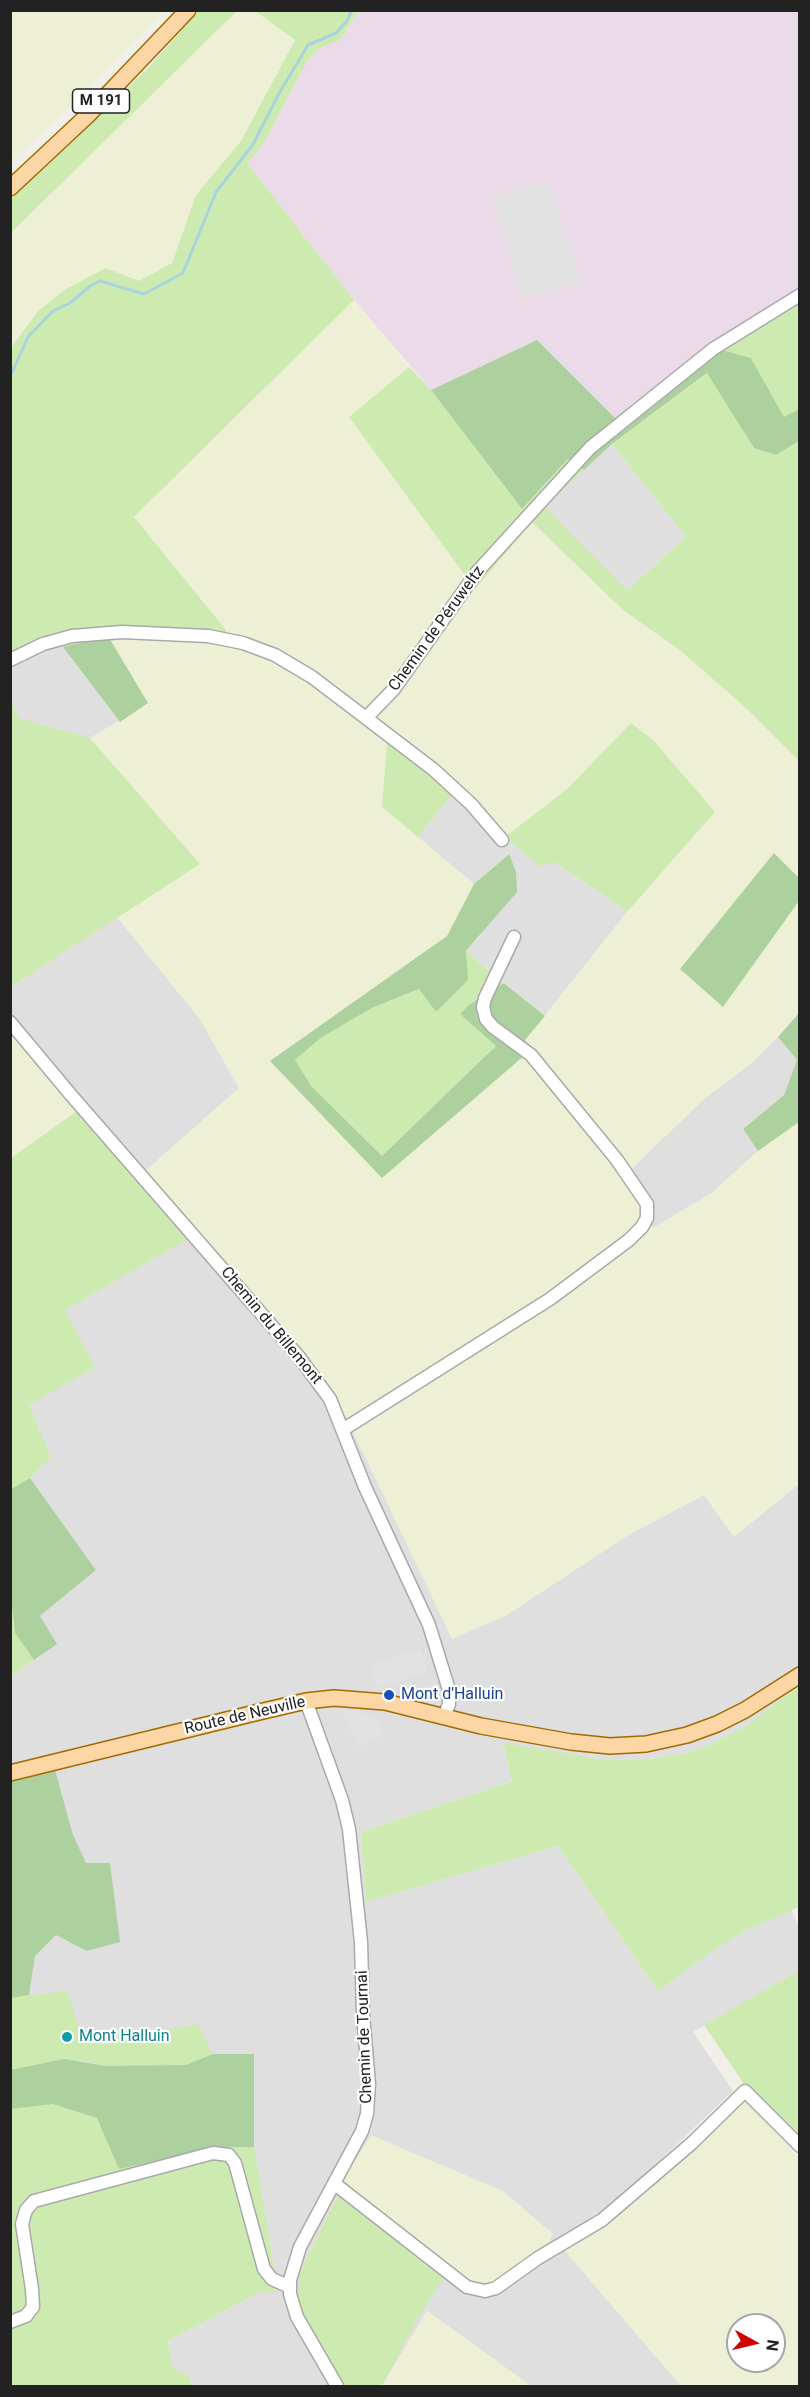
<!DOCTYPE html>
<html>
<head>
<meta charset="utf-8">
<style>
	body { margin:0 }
	#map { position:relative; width:810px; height:2397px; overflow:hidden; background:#f2efe9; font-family:Roboto,sans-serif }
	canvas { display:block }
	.frame { position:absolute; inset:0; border:12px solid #222; pointer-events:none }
	.north { position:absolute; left:726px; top:2313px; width:60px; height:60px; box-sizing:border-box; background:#fff; border:2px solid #a7a7a7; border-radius:50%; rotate:98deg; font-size:16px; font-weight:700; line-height:24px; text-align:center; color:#222 }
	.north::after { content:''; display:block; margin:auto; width:21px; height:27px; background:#d40000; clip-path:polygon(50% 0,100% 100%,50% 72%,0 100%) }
</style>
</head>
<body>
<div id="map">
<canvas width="810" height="2397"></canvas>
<div class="frame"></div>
<div class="north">N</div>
</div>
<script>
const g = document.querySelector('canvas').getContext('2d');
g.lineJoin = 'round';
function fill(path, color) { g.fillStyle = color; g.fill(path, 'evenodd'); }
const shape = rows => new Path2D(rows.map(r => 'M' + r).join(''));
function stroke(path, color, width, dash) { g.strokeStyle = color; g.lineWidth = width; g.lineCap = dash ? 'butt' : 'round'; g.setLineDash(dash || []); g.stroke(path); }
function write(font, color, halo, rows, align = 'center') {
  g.font = font + ' Roboto,sans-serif'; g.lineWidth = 4.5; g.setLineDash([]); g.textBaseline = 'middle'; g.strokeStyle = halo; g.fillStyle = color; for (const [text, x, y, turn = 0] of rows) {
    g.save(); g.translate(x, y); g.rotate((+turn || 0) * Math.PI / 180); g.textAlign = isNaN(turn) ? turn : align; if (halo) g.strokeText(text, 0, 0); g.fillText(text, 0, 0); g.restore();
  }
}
fill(shape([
	[612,444,686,537,627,590,544,507],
	[52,633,120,722,90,738,18,718,11,699,10,655],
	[458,788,555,862,627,912,545,1016,466,951,480,937,508,854,474,884,418,837],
	[117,917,200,1019,239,1088,145,1172,309,1357,346,1417,630,1534,704,1495,734,1536,799,1484,799,1686,765,1713,746,1726,708,1745,685,1753,650,1759,605,1760,503,1744,512,1781,361,1832,366,1902,558,1846,658,1991,717,1947,749,1929,791,1909,799,1927,799,1970,693,2032,733,2091,618,2200,556,2240,681,2386,531,2386,427,2311,383,2384,379,2386,192,2386,188,2374,173,2369,168,2341,262,2291,278,2291,28,2106,11,2109,11,1677,56,1644,40,1616,96,1570,30,1478,50,1457,29,1405,65,1310,77,1111,11,1034,11,987],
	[778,1037,797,1060,784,1095,743,1129,758,1151,712,1193,653,1228,623,1177,704,1099,753,1062]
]), '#e0dfdf');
fill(shape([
	[358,11,799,11,799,289,708,346,615,418,537,340,431,390,354,300,247,163,263,145,306,63,318,49,341,39]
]), '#ebdbe8');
fill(shape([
	[11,10,166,10,166,11,45,131,11,161],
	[237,11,255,11,295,40,241,141,196,195,172,263,139,281,64,290,38,311,11,348,11,233],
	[354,300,409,367,349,417,475,588,532,521,624,611,681,651,748,710,799,761,799,878,774,854,680,969,723,1007,799,901,799,1013,753,1062,704,1099,631,1169,525,1040,627,912,715,812,568,788,505,837,441,773,382,807,474,884,447,936,270,1061,526,1053,640,1199,642,1212,653,1228,712,1193,758,1151,799,1122,799,1484,734,1537,704,1495,630,1534,507,1615,452,1639,346,1417,309,1357,145,1171,239,1088,200,1019,117,917,200,864,90,738,148,703,108,636,226,630,134,517],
	[10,1034,77,1111,11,1159,10,1159],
	[744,2099,799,2158,799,2386,681,2386,565,2251,606,2223],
	[738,2325,774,2325,774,2361,738,2361],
	[371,2135,503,2191,553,2234,545,2248,490,2287,473,2284,360,2198,343,2180],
	[427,2311,531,2386,379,2386,383,2384]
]), '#eef0d5');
fill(shape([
	[199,11,237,11,11,233,11,199,66,148,146,70],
	[255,11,358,11,341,39,318,49,306,63,263,145,247,163,354,300,134,517,226,630,226,644,207,639,109,636,63,647,52,633,11,655,11,348,38,311,64,290,106,268,139,281,172,263,196,195,241,141,295,40],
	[799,289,799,409,784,418,751,358,708,346],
	[409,367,431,390,522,509,568,459,584,470,545,507,627,590,686,537,612,444,708,373,754,448,776,455,799,441,799,761,748,710,681,651,624,611,532,522,475,589,349,417],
	[11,699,19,718,90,738,200,864,11,987],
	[631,723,653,740,715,812,627,912,555,862,539,866,505,837,568,788],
	[394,734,458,788,418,837,382,807,387,744],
	[466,951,504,983,470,1004,497,1046,382,1156,312,1087,295,1060,322,1037,372,1008,420,989,436,1012],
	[77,1111,189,1238,65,1310,95,1367,29,1405,51,1457,30,1478,11,1489,10,1159],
	[10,1590,15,1633,34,1660,11,1677],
	[799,1686,799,1907,749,1929,718,1947,658,1991,558,1846,366,1902,361,1832,512,1781,503,1743,605,1760,650,1759,685,1753,708,1745,746,1726],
	[799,1970,799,2138,744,2084,704,2025],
	[67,1991,84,2043,198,2024,213,2054,186,2065,105,2066,85,2061,41,2063,11,2070,10,1998],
	[53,2104,97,2118,220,2147,254,2147,278,2292,262,2291,168,2341,173,2369,188,2374,192,2386,11,2386,11,2109],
	[338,2196,446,2275,420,2314,383,2384,379,2386,344,2386,310,2330,298,2300,300,2272]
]), '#cdebb0');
fill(shape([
	[537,340,615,418,708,346,751,358,784,417,799,409,799,441,776,455,754,448,707,373,612,444,584,470,568,459,522,509,431,390],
	[108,636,148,703,120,722,63,647],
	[774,853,799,878,799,901,723,1007,680,969],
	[509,854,516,872,517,892,466,951,468,980,436,1012,419,989,372,1008,322,1037,295,1060,312,1087,382,1156,496,1046,460,1014,470,1004,504,983,545,1016,525,1040,532,1049,382,1178,270,1061,447,936,474,884],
	[799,1013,799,1122,758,1151,743,1129,784,1095,797,1060,778,1037],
	[30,1478,96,1570,40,1616,57,1644,34,1660,15,1633,10,1590,11,1489],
	[55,1770,73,1835,86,1863,110,1863,120,1942,87,1951,56,1935,35,1956,29,1995,11,1998,10,1780],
	[213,2054,254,2054,254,2147,220,2147,119,2169,97,2118,53,2104,11,2109,10,2070,64,2059,105,2066,186,2065]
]), '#add19e');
fill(shape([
	[548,180,580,282,522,299,492,198],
	[421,1649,427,1672,378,1687,371,1664],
	[341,1709,376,1716,383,1736,358,1747]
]), '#e2e2e2');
stroke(shape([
	[10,377,28,337,53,311,70,303,90,286,100,281,144,294,183,273,216,192,252,146,281,90,308,45,336,33,347,21,352,10]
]), '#aad3df', 3);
const minor = shape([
	[10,660,43,644,72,636,122,632,208,636,243,643,275,655,312,677,366,718,394,689,477,572,590,448,713,349,800,295],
	[366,718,434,770,471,804,502,840],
	[10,1022,71,1095,299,1357,330,1399,365,1487,429,1625,449,1690,449,1704,444,1717],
	[344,1429,550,1299,629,1240,642,1227,647,1218,647,1204,617,1160,531,1055,493,1027,486,1019,483,1007,485,998,514,937],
	[306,1701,342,1800,349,1829,361,1942,363,2015,369,2084,367,2114,362,2131,300,2247,290,2280,290,2294,297,2317,337,2386],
	[335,2184,467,2287,485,2291,496,2288,538,2258,602,2220,692,2143,745,2091,800,2146],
	[10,2322,26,2316,33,2307,32,2289,22,2224,26,2210,34,2201,213,2153,229,2155,235,2163,264,2269,272,2279,290,2287]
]);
const major = shape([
	[10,188,88,115,188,10],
	[10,1773,259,1712,306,1701,334,1698,385,1702,481,1726,571,1742,610,1746,646,1744,687,1735,717,1724,745,1710,800,1675]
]);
stroke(minor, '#a9a9a9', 15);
stroke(major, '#a06b00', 18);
stroke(minor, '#fff', 12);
stroke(major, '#fcd6a4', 15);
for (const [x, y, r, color] of [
	[389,1695,6,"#1a4fb4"],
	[67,2037,6,"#0f9aa8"]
]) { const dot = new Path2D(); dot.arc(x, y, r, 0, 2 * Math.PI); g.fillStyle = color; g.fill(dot); stroke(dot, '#fff', 2); }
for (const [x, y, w] of [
	[101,101,57]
]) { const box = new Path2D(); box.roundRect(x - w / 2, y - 12, w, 24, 4.5); g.fillStyle = '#fff'; g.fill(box); stroke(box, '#222', 1.5); }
write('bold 15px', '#222', null, [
	["M 191",101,101]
]);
write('16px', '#222', '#fff', [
	["Chemin de Péruweltz",437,629,-54],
	["Chemin du Billemont",271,1326,50],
	["Route de Neuville",245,1716,-13],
	["Chemin de Tournai",365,2037,-92]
]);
write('16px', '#164399', '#fff', [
	["Mont d'Halluin",401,1695]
], 'left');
write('16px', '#0d838f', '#fff', [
	["Mont Halluin",79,2037]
], 'left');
</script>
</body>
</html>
